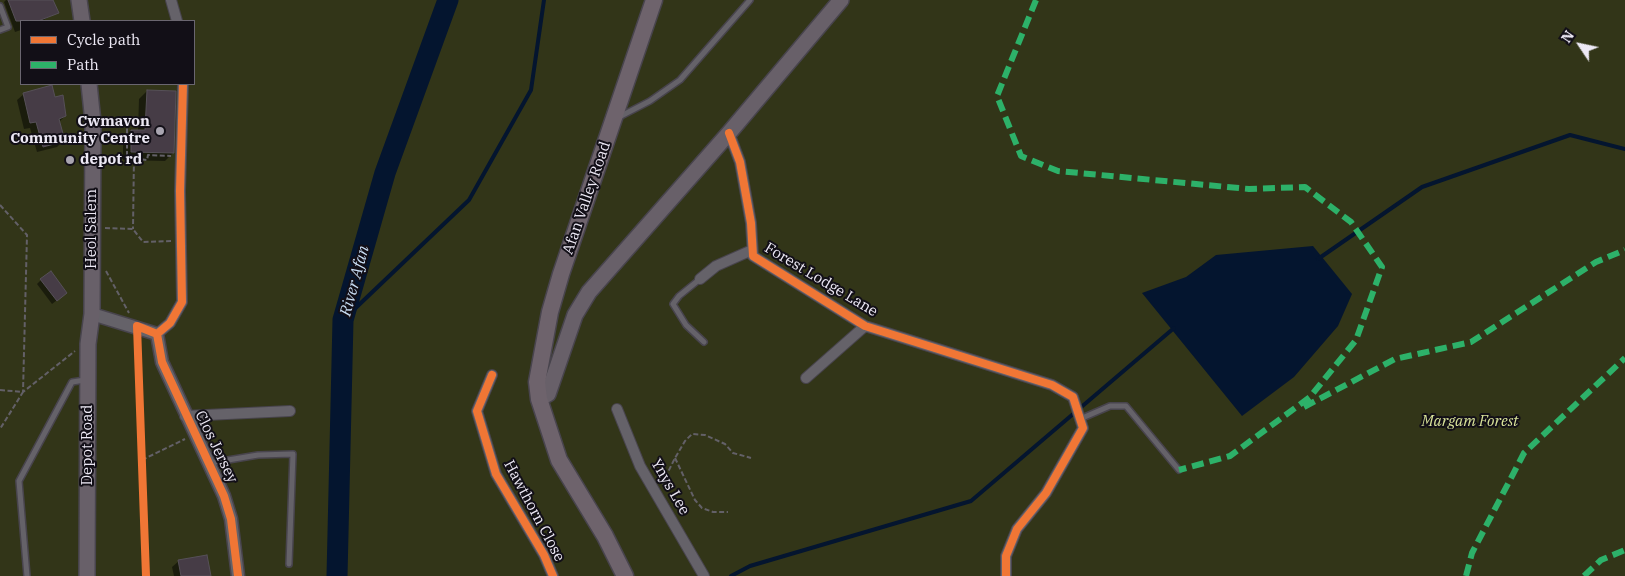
<!DOCTYPE html>
<html>
<head>
<meta charset="utf-8">
<style>
	body { margin:0 }
	#map { position:relative; width:1625px; height:576px; overflow:hidden; background:#2c2731; font-family:"IBM Plex Serif",serif }
	canvas { display:block }
	.legend { position:absolute; left:20px; top:20px; width:175px; height:65px; box-sizing:border-box; background:#120f17; border:1px solid #6a6670; margin:0; padding:6px 9px; list-style:none; font-size:15px; color:#ede9f5 }
	.legend li { display:flex; align-items:center; gap:10px; height:25px }
	.legend b { width:25px; border:1px solid #6a6670 }
	.north { position:absolute; left:1555px; top:20px; width:50px; height:50px; -webkit-text-stroke:4px #120f17; paint-order:stroke; rotate:304deg; font-size:14px; font-weight:700; line-height:20px; text-align:center; color:#ede9f5 }
	.north::after { content:''; display:block; margin:auto; width:18px; height:22px; background:#ede9f5; clip-path:polygon(50% 0,100% 100%,50% 72%,0 100%) }
</style>
</head>
<body>
<div id="map">
<canvas width="1625" height="576"></canvas>
<ul class="legend">
<li><b style="height:6px;background:#f07635"></b>Cycle path</li>
<li><b style="height:6px;background:#2db169"></b>Path</li>
</ul>
<div class="north">N</div>
</div>
<script>
const g = document.querySelector('canvas').getContext('2d');
g.lineJoin = 'round';
function fill(path, color) { g.fillStyle = color; g.fill(path, 'evenodd'); }
const shape = rows => new Path2D(rows.map(r => 'M' + r).join(''));
function stroke(path, color, width, dash) { g.strokeStyle = color; g.lineWidth = width; g.lineCap = dash ? 'butt' : 'round'; g.setLineDash(dash || []); g.stroke(path); }
function write(font, color, halo, rows, align = 'center') {
  g.font = font + ' "IBM Plex Serif",serif'; g.lineWidth = 4; g.setLineDash([]); g.textBaseline = 'middle'; g.strokeStyle = halo; g.fillStyle = color; for (const [text, x, y, turn = 0] of rows) {
    g.save(); g.translate(x, y); g.rotate((+turn || 0) * Math.PI / 180); g.textAlign = isNaN(turn) ? turn : align; if (halo) g.strokeText(text, 0, 0); g.fillText(text, 0, 0); g.restore();
  }
}
fill(shape([
	[0,0,1625,0,1625,576,0,576],
	[21,21,194,21,194,84,21,84]
]), '#323518');
fill(shape([
	[1313,246,1352,294,1338,326,1294,377,1242,416,1142,293,1186,277,1216,255]
]), '#04152f');
fill(shape([
	[6,0,52,0,57,12,42,21,21,21,21,30,15,32,4,2],
	[147,91,173,153,165,161,123,160,123,139,132,131,138,131,139,99],
	[24,94,54,98,65,116,59,122,63,141,57,147,37,152,30,128,24,129,17,100],
	[41,280,61,297,52,304,37,284],
	[179,561,210,576,174,576,172,567]
]), '#0007');
stroke(shape([
	[1318,259,1422,187,1570,135,1625,149],
	[343,320,469,200,531,90,544,0],
	[731,576,750,566,971,501,1174,328]
]), '#04152f', 4);
stroke(shape([
	[337,576,343,320,385,173,448,0]
]), '#04152f', 21);
const building = shape([
	[8,0,53,0,59,13,38,21,16,21,8,0],
	[52,85,55,97,63,95,66,116,59,119,65,141,43,147,36,122,30,123,23,93,52,85],
	[147,90,176,91,174,153,131,152,131,130,145,130,147,90],
	[51,271,67,293,57,301,40,279,51,271],
	[207,555,211,576,181,576,178,560,207,555]
]);
fill(building, '#463c46');
stroke(building, '#565058', 1);
const service = shape([
	[0,6,8,27,0,30],
	[619,117,650,101,680,80,750,0],
	[700,279,679,296,673,304,686,325,704,342],
	[1080,419,1110,406,1126,406,1179,470],
	[210,463,258,455,293,454,289,564],
	[27,576,19,481,72,382,85,380]
]);
const minor = shape([
	[171,0,177,21],
	[729,133,740,162,751,223,753,256,865,326,1052,385,1073,397,1083,428,1046,493,1017,529,1006,556,1006,576],
	[700,279,716,266,752,250],
	[157,334,170,323,182,302,180,191,183,84],
	[492,375,477,411,496,474,544,555,553,576],
	[806,378,865,326],
	[617,409,640,466,704,576],
	[185,416,290,411]
]);
const tertiary = shape([
	[92,314,157,334,162,362,224,496,231,519,238,576]
]);
const secondary = shape([
	[79,0,82,21],
	[539,399,548,394,575,315,589,292,729,133,841,0],
	[87,576,88,344,92,314,93,122,89,84]
]);
const primary = shape([
	[625,576,605,536,559,460,539,399,537,382,550,312,561,274,654,0]
]);
stroke(service, '#48444d', 8);
stroke(minor, '#48444d', 12);
stroke(tertiary, '#48444d', 15);
stroke(secondary, '#48444d', 18);
stroke(primary, '#48444d', 19);
stroke(shape([
	[127,121,127,156,134,156,133,229],
	[134,158,147,160,148,155,171,156],
	[0,205,27,235,23,392,75,351],
	[105,228,133,229,143,242,171,241],
	[106,271,129,313],
	[0,390,23,392,0,429],
	[675,458,695,500,702,508,713,512,728,512],
	[142,460,185,439],
	[662,484,675,458,685,441,692,434,705,435,725,444,733,453,751,458]
]), '#636067', 2, [5, 2.5]);
stroke(service, '#656269', 5);
stroke(minor, '#656269', 10);
stroke(tertiary, '#656269', 12);
stroke(secondary, '#686069', 15);
stroke(primary, '#6e636c', 16);
stroke(shape([
	[1036,0,997,96,1021,156,1058,171,1249,189,1305,187,1351,222,1382,267,1356,340,1310,397,1230,456,1179,470],
	[1304,407,1395,359,1471,342,1596,262,1625,250],
	[1466,576,1472,553,1524,453,1625,358],
	[1584,576,1601,560,1625,550]
]), '#2db169', 6, [12, 6]);
stroke(shape([
	[729,133,740,162,751,223,753,256,865,326,1052,385,1073,397,1083,428,1046,493,1017,529,1006,556,1006,576],
	[157,334,170,323,182,302,180,191,183,84],
	[157,334,162,362,224,496,231,519,238,576],
	[492,375,477,411,496,474,544,555,553,576],
	[146,576,137,326,157,334]
]), '#f07635', 8);
for (const [x, y, r, color] of [
	[160,131,5,"#a9a5b0"],
	[70,160,5,"#a9a5b0"]
]) { const dot = new Path2D(); dot.arc(x, y, r, 0, 2 * Math.PI); g.fillStyle = color; g.fill(dot); stroke(dot, '#120f17', 2); }
write('bold 15px', '#ede9f5', '#120f17', [
	["Cwmavon",150,122],
	["Community Centre",150,139],
	["depot rd",80,160,"left"]
], 'right');
write('15px', '#ede9f5', '#120f17', [
	["Afan Valley Road",587,198,-71],
	["Heol Salem",92,229,-90],
	["Forest Lodge Lane",821,280,31],
	["Depot Road",88,445,-90],
	["Clos Jersey",216,447,64],
	["Ynys Lee",670,487,60],
	["Hawthorn Close",534,511,62]
]);
write('italic 15px', '#dae49a', '#120f17', [
	["Margam Forest",1470,422]
]);
write('italic 16px', '#cadff6', '#120f17', [
	["River Afan",355,281,-75]
]);
</script>
</body>
</html>
